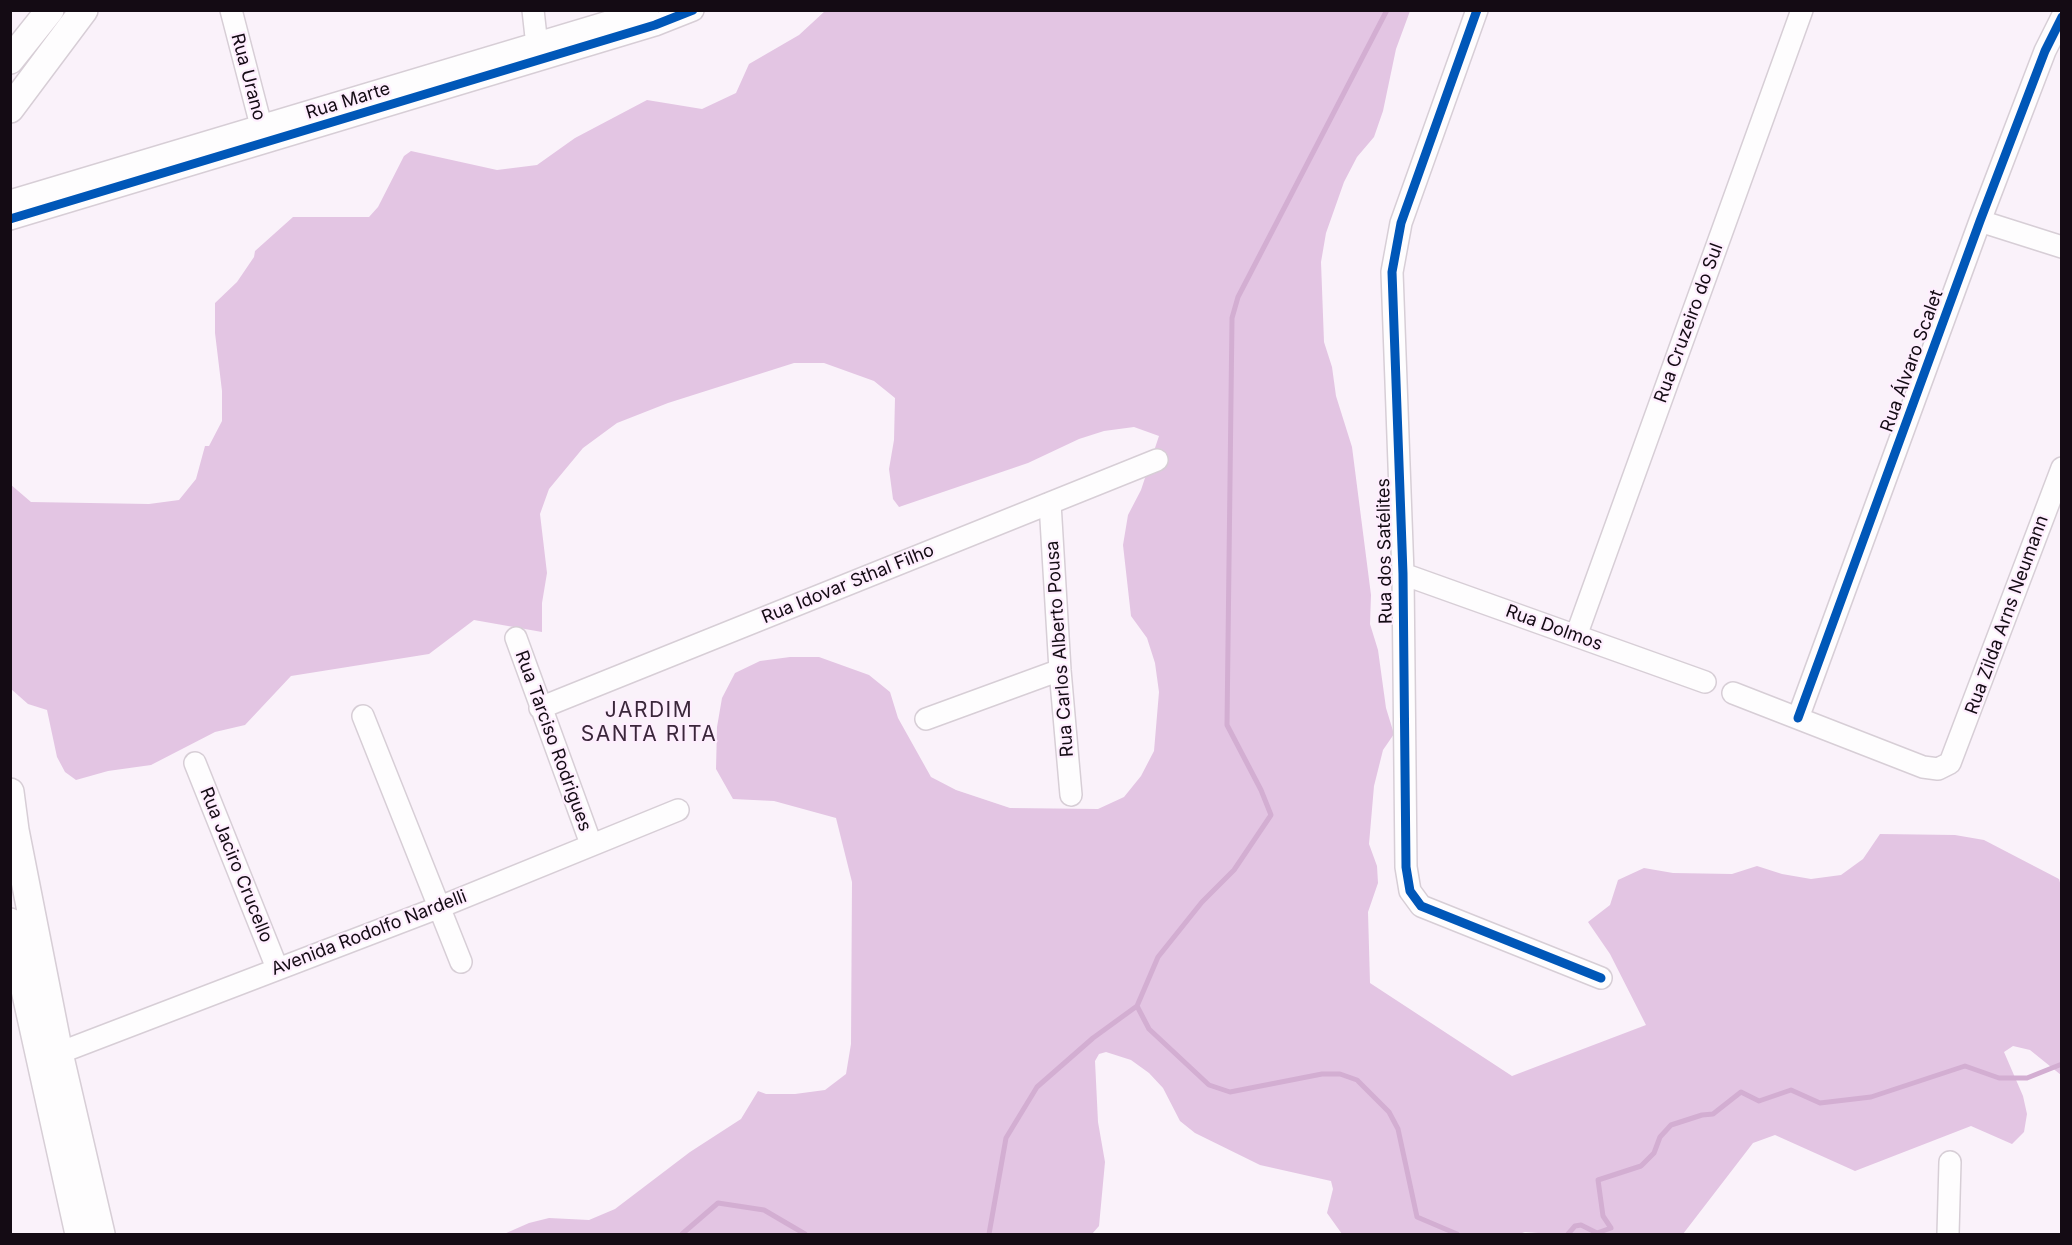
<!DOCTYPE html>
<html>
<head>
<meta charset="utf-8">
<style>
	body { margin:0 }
	#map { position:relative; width:2072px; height:1245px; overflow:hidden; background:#faf2fa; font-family:Inter,sans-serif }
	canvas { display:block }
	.frame { position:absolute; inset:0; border:12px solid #140b14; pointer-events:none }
</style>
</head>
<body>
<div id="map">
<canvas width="2072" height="1245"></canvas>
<div class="frame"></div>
</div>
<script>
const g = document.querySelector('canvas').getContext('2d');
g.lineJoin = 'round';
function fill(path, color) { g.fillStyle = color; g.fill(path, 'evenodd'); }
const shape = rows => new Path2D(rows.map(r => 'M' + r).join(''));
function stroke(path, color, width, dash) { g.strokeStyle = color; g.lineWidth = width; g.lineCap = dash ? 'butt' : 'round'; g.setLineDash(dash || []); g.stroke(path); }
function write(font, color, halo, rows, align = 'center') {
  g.font = font + ' Inter,sans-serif'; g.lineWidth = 4.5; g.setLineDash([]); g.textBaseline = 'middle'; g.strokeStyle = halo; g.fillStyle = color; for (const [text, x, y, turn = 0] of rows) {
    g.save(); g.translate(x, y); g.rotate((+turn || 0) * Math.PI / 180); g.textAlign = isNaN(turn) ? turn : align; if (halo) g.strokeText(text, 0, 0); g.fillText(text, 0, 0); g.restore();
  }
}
fill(shape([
	[825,11,1410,11,1396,49,1383,111,1374,137,1357,157,1344,182,1326,233,1321,262,1324,342,1332,367,1336,396,1352,447,1371,595,1370,624,1378,650,1386,708,1394,734,1383,750,1374,786,1369,844,1377,866,1378,883,1368,912,1370,983,1512,1076,1646,1025,1610,954,1588,922,1610,905,1618,880,1644,868,1673,873,1732,874,1757,866,1782,874,1811,879,1841,875,1863,859,1880,834,1955,835,1984,840,2059,879,2062,890,2061,1075,2030,1050,2013,1046,2004,1052,2023,1096,2027,1114,2024,1132,2012,1144,1971,1126,1855,1171,1775,1135,1753,1143,1683,1234,1551,1234,1525,1232,1519,1234,1342,1234,1327,1213,1333,1189,1331,1181,1260,1165,1195,1133,1180,1121,1163,1088,1149,1073,1131,1060,1106,1052,1099,1054,1095,1061,1098,1122,1105,1162,1099,1226,1092,1234,504,1234,529,1223,549,1218,589,1220,615,1209,690,1152,741,1119,758,1091,766,1094,795,1094,825,1090,846,1074,851,1044,852,882,836,818,774,801,733,799,716,769,717,727,722,698,735,673,760,661,790,657,819,657,869,675,890,692,898,718,931,777,956,790,1010,808,1098,809,1124,797,1141,776,1154,751,1159,692,1155,663,1147,638,1131,616,1123,545,1128,515,1141,490,1159,436,1134,427,1104,431,1079,439,1028,463,899,507,893,499,889,469,894,440,895,398,874,381,824,363,794,363,668,403,617,423,583,448,549,489,540,514,547,573,542,603,542,632,474,620,429,654,291,676,245,725,215,732,151,765,108,771,76,780,65,772,57,757,47,710,28,704,11,689,10,484,31,502,149,504,179,500,196,479,205,446,209,446,222,421,222,391,215,333,215,303,237,282,254,257,255,251,293,217,369,217,378,207,404,156,411,151,497,170,537,165,575,138,647,100,702,109,736,93,749,64,799,35]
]), '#e3c5e3');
stroke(shape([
	[1137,1006,1149,1029,1209,1085,1230,1092,1322,1074,1340,1074,1357,1080,1389,1112,1398,1129,1417,1217,1457,1234],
	[682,1234,718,1203,764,1210,805,1234],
	[989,1234,1006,1138,1037,1087,1093,1038,1137,1006,1158,957,1202,902,1234,870,1271,815,1261,790,1227,725,1232,318,1238,297,1387,10],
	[1568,1234,1575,1226,1581,1225,1597,1233,1611,1228,1603,1216,1598,1180,1641,1166,1654,1153,1660,1137,1671,1125,1702,1115,1713,1114,1741,1092,1759,1101,1791,1090,1820,1103,1871,1097,1965,1066,1999,1078,2027,1078,2062,1064]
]), '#d3aed2', 5);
const minor = shape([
	[231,10,265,141],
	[533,10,538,55],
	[1477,10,1401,223,1392,272,1403,574,1406,867,1410,891,1421,906,1601,978],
	[10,201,648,10],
	[10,219,655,25,693,10],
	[1980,221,2062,247],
	[1050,503,1060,670,1071,795],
	[1403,574,1705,682],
	[1576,636,1802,10],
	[516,638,591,844],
	[1733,693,1923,767,1938,769,1950,763,2062,468],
	[540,708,1157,460],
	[363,716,461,962],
	[1798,718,1980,221,2045,51,2062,17],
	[926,719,1060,670],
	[195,763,277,968],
	[59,1053,440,907,678,810],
	[1948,1234,1950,1162]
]);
const major = shape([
	[10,60,50,10],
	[10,109,84,10],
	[10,792,15,830,59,1053,101,1234],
	[10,922,79,1234]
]);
stroke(minor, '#d7ced6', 24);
stroke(major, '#d7ced6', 30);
stroke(minor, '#fefdfe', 21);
stroke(major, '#fefdfe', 27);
stroke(shape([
	[1477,10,1401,223,1392,272,1403,574,1406,867,1410,891,1421,906,1601,978],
	[10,219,655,25,693,10],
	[1798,718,1980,221,2045,51,2062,17]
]), '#0057b8', 9);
write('18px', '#140b14', '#feeefe', [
	["Rua Urano",248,77,75],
	["Rua Marte",348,101,-17],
	["Rua Cruzeiro do Sul",1689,323,-70],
	["Rua Álvaro Scalet",1912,361,-70],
	["Rua dos Satélites",1385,551,-91],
	["Rua Idovar Sthal Filho",848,584,-22],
	["Rua Zilda Arns Neumann",2007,615,-70],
	["Rua Dolmos",1554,628,20],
	["Rua Carlos Alberto Pousa",1060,649,-94],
	["Rua Tarciso Rodrigues",553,741,70],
	["Rua Jaciro Crucello",236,865,68],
	["Avenida Rodolfo Nardelli",369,933,-21]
]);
g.letterSpacing = '1.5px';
write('21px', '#3b273b', '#feeefe', [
	["JARDIM",649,711],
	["SANTA RITA",649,735]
]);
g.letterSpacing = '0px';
</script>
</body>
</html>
